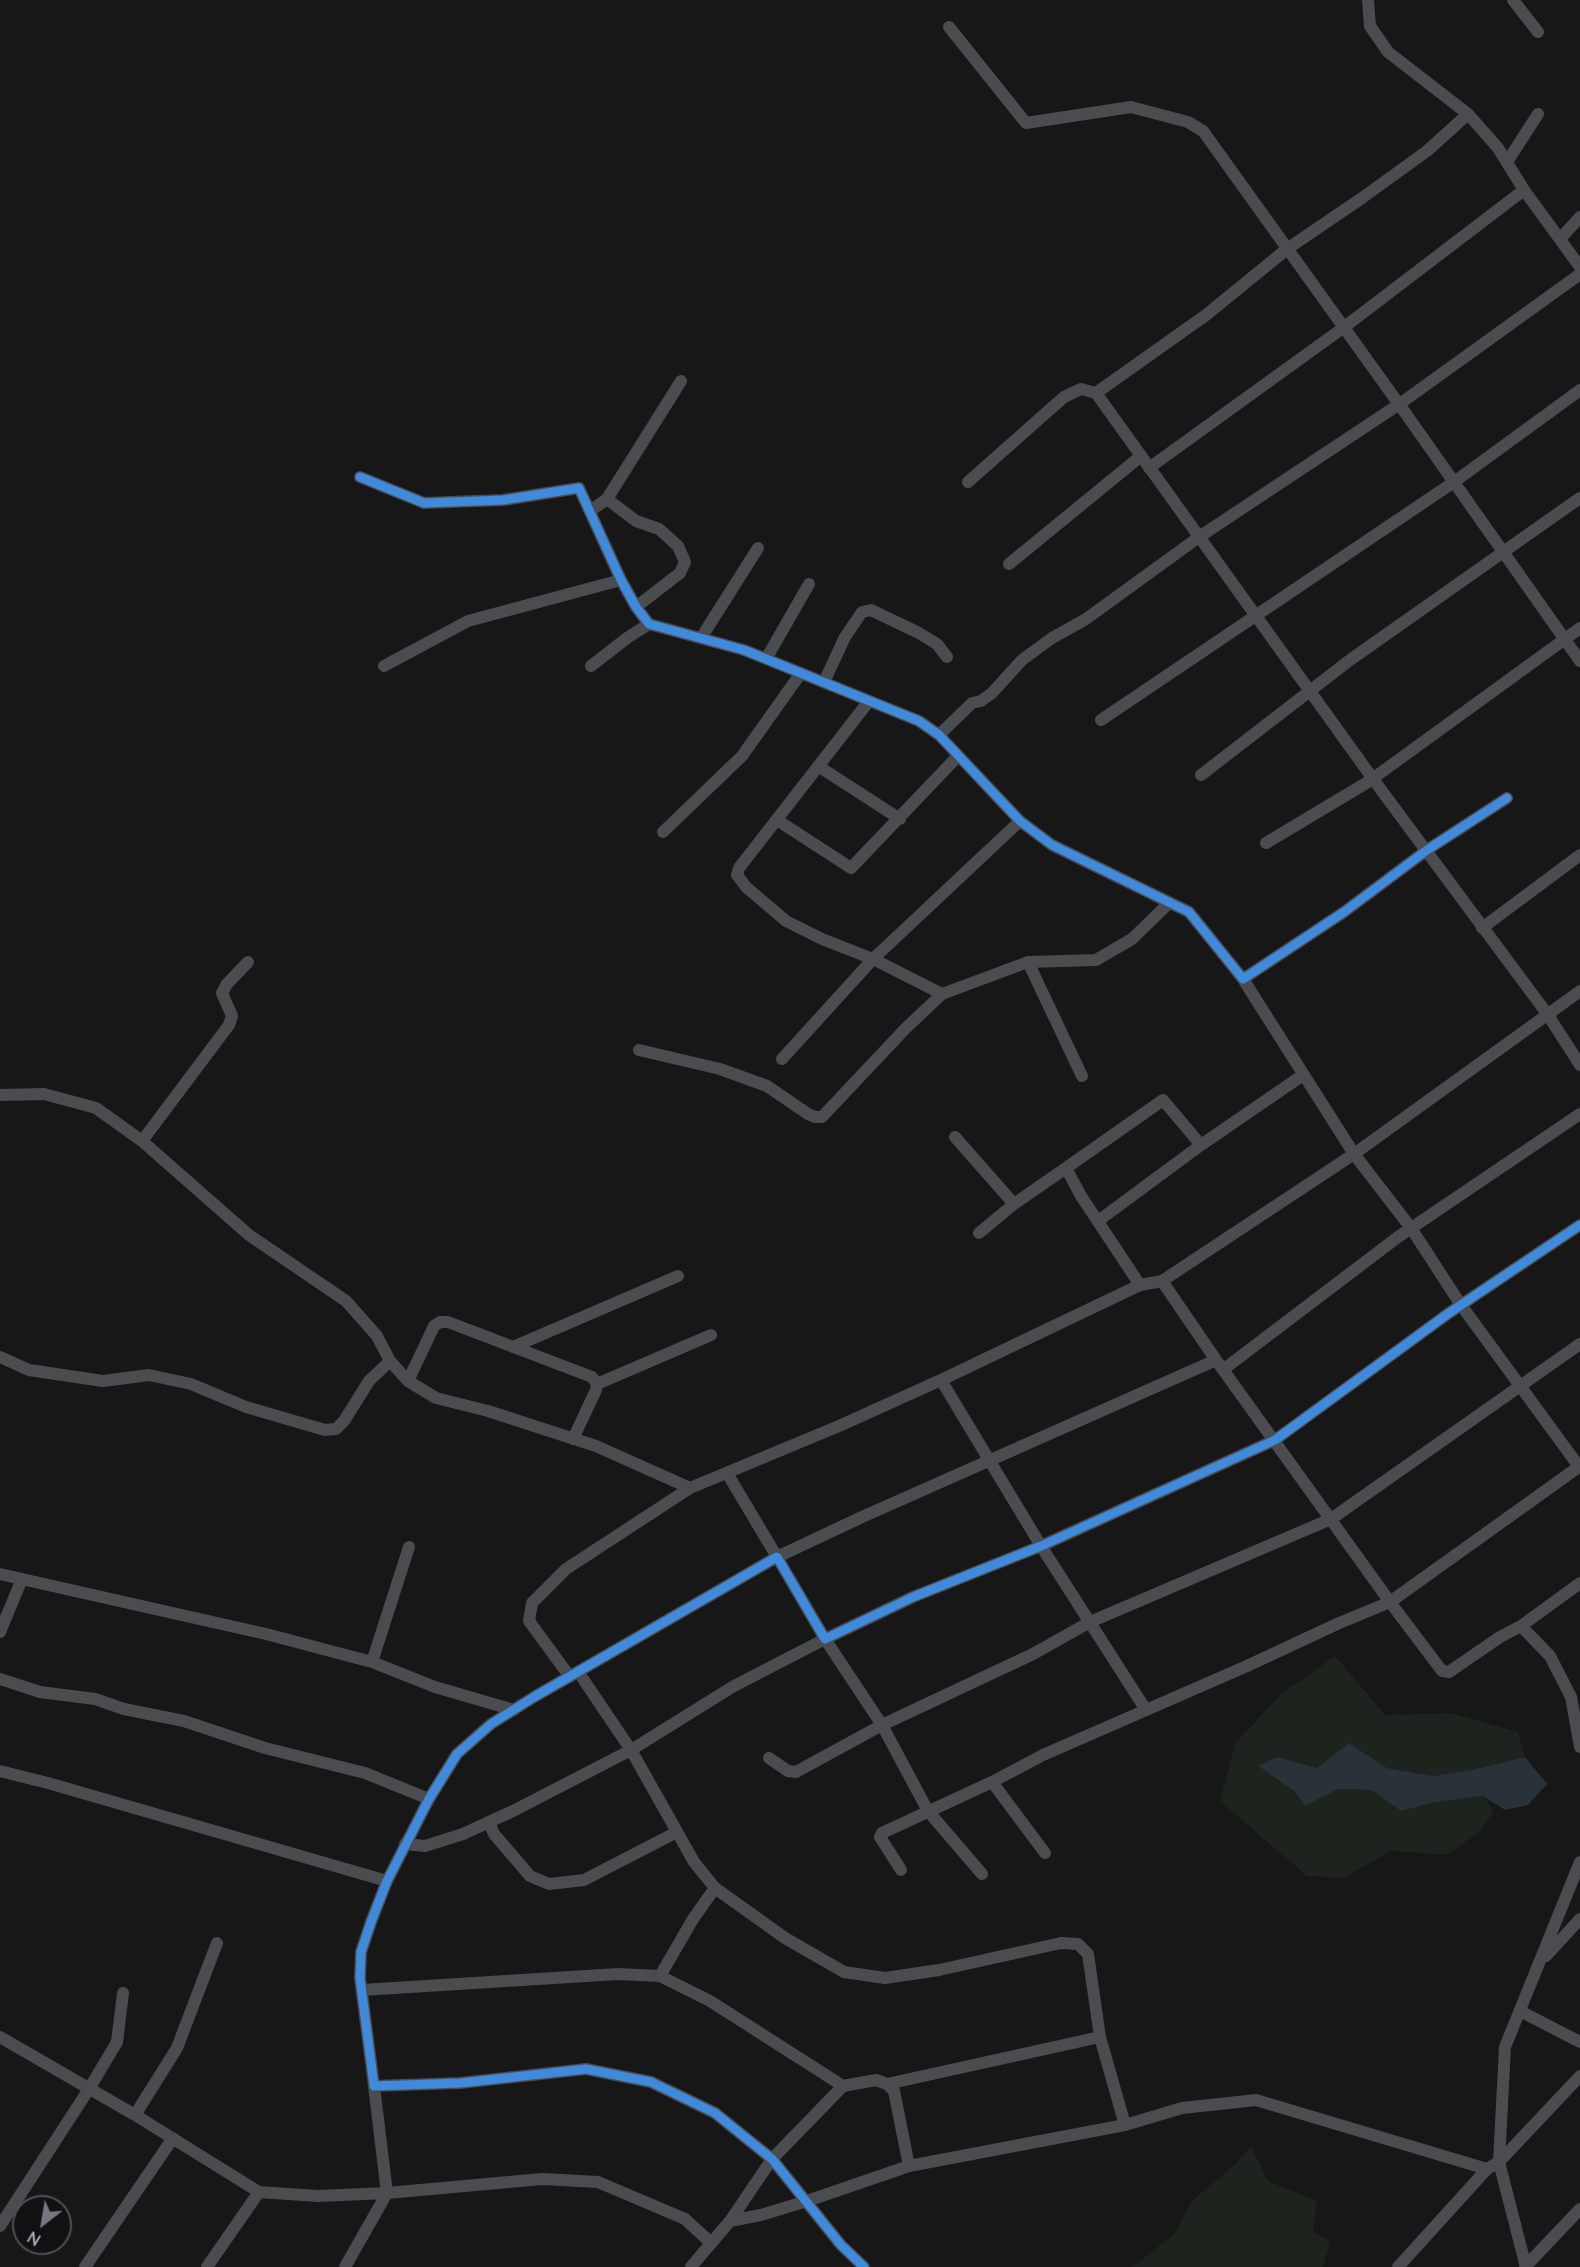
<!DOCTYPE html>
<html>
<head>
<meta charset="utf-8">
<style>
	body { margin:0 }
	#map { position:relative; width:1580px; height:2267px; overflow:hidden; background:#171717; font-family:Quicksand,sans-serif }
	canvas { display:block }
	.north { position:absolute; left:12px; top:2195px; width:60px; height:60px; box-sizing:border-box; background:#111113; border:2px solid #4d4f55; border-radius:50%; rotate:211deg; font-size:16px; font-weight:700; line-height:24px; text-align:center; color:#a8adb8 }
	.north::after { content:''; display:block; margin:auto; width:21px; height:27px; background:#757880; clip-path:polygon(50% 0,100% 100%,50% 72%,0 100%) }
</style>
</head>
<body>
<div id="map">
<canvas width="1580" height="2267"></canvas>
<div class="north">N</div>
</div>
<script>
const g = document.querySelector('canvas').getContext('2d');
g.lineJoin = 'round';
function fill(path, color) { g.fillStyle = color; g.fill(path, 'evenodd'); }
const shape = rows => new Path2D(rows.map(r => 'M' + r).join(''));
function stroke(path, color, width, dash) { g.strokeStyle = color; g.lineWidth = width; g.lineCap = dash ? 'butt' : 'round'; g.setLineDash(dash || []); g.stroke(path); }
fill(shape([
	[1335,1656,1385,1715,1450,1713,1518,1732,1525,1757,1471,1770,1434,1776,1387,1768,1349,1743,1317,1768,1277,1757,1258,1766,1294,1791,1305,1806,1338,1789,1372,1790,1401,1811,1435,1802,1483,1796,1494,1811,1480,1831,1447,1855,1391,1851,1344,1878,1307,1876,1220,1801,1235,1744,1281,1694],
	[1251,2147,1268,2181,1317,2201,1313,2231,1330,2241,1323,2267,1129,2267,1138,2263,1175,2233,1192,2201,1231,2168]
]), '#1d241e');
fill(shape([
	[1349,1743,1387,1768,1434,1776,1471,1770,1525,1757,1547,1784,1528,1805,1505,1810,1483,1796,1435,1802,1401,1811,1372,1790,1338,1789,1305,1806,1294,1791,1258,1766,1277,1757,1317,1768]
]), '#2a3239');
stroke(shape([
	[1368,0,1370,26,1388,52,1468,114,1498,148,1524,190,1580,267],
	[1513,0,1538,32],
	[949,27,1026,123,1131,107,1188,122,1203,131,1406,414,1580,661],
	[1507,162,1538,114],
	[1560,239,1580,217],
	[1096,393,1206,315,1287,249,1362,198,1427,151,1468,114],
	[1149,468,1343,328,1524,190],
	[360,477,424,503,503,500,579,488,621,580,636,607,649,624,744,650,919,721,939,735,1020,821,1052,845,1189,912,1243,979,1344,912,1427,850,1507,798],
	[968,482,1064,397,1081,389,1096,393,1373,779,1548,1015,1580,1065],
	[607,499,636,521,659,529,678,546,685,562,680,573,636,607],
	[590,511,607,499,681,381],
	[1009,564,1141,456],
	[701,638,758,548],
	[766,659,809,584],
	[384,666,468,621,621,580],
	[591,666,627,638,649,624],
	[824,682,845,637,862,612,871,610,919,633,937,644,947,657],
	[869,701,739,868,737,875,746,887,786,921,822,939,873,959,942,994],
	[1101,720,1454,482,1580,390],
	[939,735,972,703,981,701,992,693,1022,660,1052,638,1086,619,1199,537,1401,403,1580,274],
	[818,766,900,819],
	[1201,775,1350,660,1580,498],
	[777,820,851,868,958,756],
	[663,832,742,756,801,673],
	[1266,843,1368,782,1580,628],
	[1482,928,1580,855],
	[1028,962,1082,1076],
	[1243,979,1354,1154,1411,1228,1461,1305,1580,1468],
	[639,1050,720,1069,767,1086,808,1114,815,1117,822,1117,905,1029,942,994,1028,962,1096,960,1132,939,1169,903],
	[782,1059,873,959,1020,821],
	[0,1095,44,1094,96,1108,142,1141,249,1235,346,1301,377,1336,390,1361,408,1381,436,1398,488,1411,596,1446,690,1488,839,1426,941,1380,1140,1285,1162,1281,1354,1154,1580,991],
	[955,1137,1014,1204],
	[142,1141,229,1025,232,1016,222,993,227,984,248,962],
	[1066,1168,1163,1100,1201,1145],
	[1098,1221,1201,1145,1303,1075],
	[979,1233,1014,1204,1066,1168,1081,1196,1140,1285],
	[1162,1281,1216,1360,1390,1602,1442,1671,1449,1672,1500,1637,1521,1626,1550,1656,1571,1697,1580,1747],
	[513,1347,678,1276],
	[0,1357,29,1370,103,1381,149,1375,191,1384,246,1407,325,1430,336,1429,344,1421,369,1381,390,1361],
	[1224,1369,1398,1237,1580,1114],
	[941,1380,1041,1546,1146,1710],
	[408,1381,434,1326,440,1322,448,1322,592,1377,597,1384,596,1390,573,1439],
	[597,1384,711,1335],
	[727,1473,777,1557,862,1517,1216,1360],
	[409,1547,372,1662,435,1687,514,1710],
	[0,1574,266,1634,372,1662],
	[1521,1626,1580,1583],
	[0,1632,22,1579],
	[579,1673,631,1750,694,1862,715,1888,785,1938,844,1972,885,1978,939,1970,1061,1943,1078,1944,1088,1954,1100,2037,1125,2125],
	[570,1677,529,1621,532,1603,566,1569,690,1488],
	[0,1679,40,1692,95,1699,124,1709,184,1721,265,1748,365,1773,429,1799],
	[769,1758,788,1771,796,1772,882,1725,1033,1654,1090,1622,1331,1519,1580,1344],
	[0,1771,48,1783,387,1881],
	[992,1782,1045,1853],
	[489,1822,494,1834,530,1876,549,1884,584,1880,677,1832],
	[405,1844,425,1846,463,1834,515,1810,631,1750,734,1686,825,1639,882,1725,928,1811,982,1874],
	[901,1870,880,1837,882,1833,992,1782,1043,1755,1247,1666,1337,1624,1390,1602,1580,1466],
	[1546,1956,1580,1919],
	[660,1976,693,1919,715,1888],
	[362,1990,618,1974,660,1976,710,2001,843,2086,876,2080,887,2084,894,2091,909,2166],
	[1520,2011,1580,2042],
	[0,2037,135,2115,259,2192,318,2196,387,2193,542,2179,598,2182,685,2219,711,2243],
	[887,2084,1100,2037],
	[135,2115,177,2048,217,1943],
	[730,2221,761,2215,807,2201,909,2166,1125,2125,1182,2108,1256,2100,1487,2169],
	[0,2226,89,2089,117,2042,123,1993],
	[85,2267,173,2138],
	[207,2267,259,2192],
	[345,2267,387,2193,374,2086],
	[691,2267,730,2221,772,2159,843,2086],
	[864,2267,841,2245,772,2159,715,2113,651,2082,586,2069,460,2083,374,2086,360,1978,361,1952,371,1922,387,1881,429,1799,457,1754,491,1724,534,1697,777,1557,825,1639,913,1597,1041,1546,1275,1440,1449,1313,1580,1225],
	[1398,2267,1487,2169,1499,2162,1580,2076],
	[1525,2267,1580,2209],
	[1526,2267,1499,2162,1505,2047,1580,1862]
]), '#4b4c50', 12);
stroke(shape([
	[360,477,424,503,503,500,579,488,621,580,636,607,649,624,744,650,919,721,939,735,1020,821,1052,845,1189,912,1243,979,1344,912,1427,850,1507,798],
	[864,2267,841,2245,772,2159,715,2113,651,2082,586,2069,460,2083,374,2086,360,1978,361,1952,371,1922,387,1881,429,1799,457,1754,491,1724,534,1697,777,1557,825,1639,913,1597,1041,1546,1275,1440,1449,1313,1580,1225]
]), '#408adc', 9);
</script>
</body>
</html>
